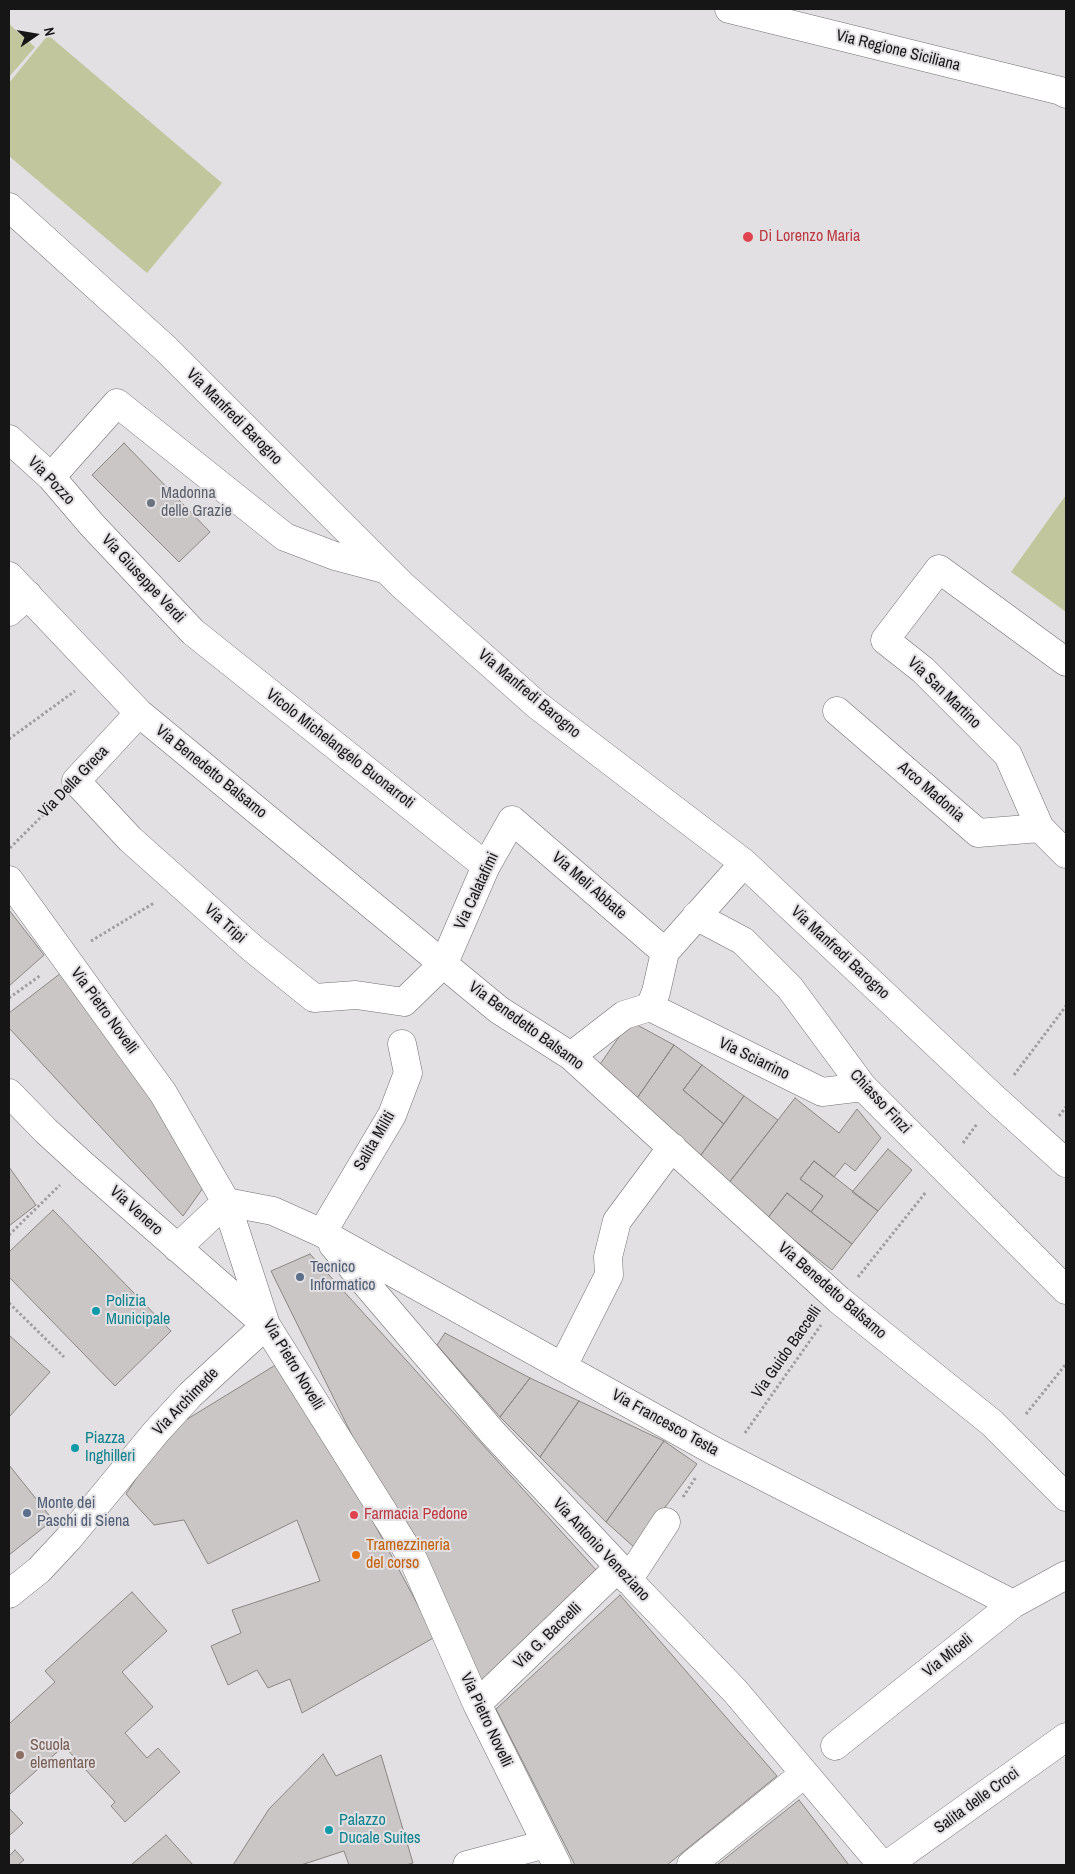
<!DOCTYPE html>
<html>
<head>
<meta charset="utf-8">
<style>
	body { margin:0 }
	#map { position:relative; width:1075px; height:1874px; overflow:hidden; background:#e3e0e3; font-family:"Archivo Narrow",sans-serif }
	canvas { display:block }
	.frame { position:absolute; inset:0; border:10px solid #161617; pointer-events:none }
	.north { position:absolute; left:10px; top:10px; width:50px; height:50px; -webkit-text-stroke:4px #e3e0e3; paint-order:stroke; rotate:77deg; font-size:14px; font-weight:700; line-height:20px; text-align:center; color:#161617 }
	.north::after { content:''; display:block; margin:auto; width:18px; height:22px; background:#161617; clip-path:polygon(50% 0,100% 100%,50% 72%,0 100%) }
</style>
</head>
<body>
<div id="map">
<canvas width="1075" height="1874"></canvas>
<div class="frame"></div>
<div class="north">N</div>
</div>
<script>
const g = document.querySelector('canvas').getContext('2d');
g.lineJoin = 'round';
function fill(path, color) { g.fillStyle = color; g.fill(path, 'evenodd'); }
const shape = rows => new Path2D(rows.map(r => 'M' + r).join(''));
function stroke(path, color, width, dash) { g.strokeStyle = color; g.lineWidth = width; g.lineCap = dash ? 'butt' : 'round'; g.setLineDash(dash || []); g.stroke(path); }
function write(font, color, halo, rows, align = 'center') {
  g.font = font + ' "Archivo Narrow",sans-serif'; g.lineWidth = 4; g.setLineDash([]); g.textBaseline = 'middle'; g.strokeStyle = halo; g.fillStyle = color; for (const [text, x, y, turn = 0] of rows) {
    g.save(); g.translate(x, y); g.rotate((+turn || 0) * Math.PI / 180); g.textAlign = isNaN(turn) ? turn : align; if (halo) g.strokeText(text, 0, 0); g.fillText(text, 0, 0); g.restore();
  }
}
fill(shape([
	[9,24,35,47,9,77],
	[48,35,222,183,147,273,9,156,9,83],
	[1066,495,1066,612,1011,572]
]), '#c1c69c');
const building = shape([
	[124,443,210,532,179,562,92,475,124,443],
	[9,910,44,955,9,986,9,910],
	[61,973,179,1119,203,1188,183,1216,9,1028,9,1013,61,973],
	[630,1021,674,1045,635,1101,596,1070,630,1021],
	[674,1045,702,1065,683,1090,724,1124,698,1159,635,1101,674,1045],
	[702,1065,744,1096,724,1124,683,1090,702,1065],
	[744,1096,778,1120,728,1184,698,1159,744,1096],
	[795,1098,839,1133,857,1109,881,1138,855,1171,845,1163,834,1177,814,1161,800,1179,823,1196,811,1212,787,1193,767,1219,728,1184,795,1098],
	[888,1149,912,1170,878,1211,852,1192,888,1149],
	[814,1161,878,1211,852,1244,811,1212,823,1196,800,1179,814,1161],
	[9,1167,36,1205,9,1226,9,1167],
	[787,1193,852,1244,832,1270,767,1219,787,1193],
	[53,1210,171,1331,115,1386,9,1277,9,1252,53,1210],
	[310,1254,597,1571,483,1684,413,1559,271,1271,310,1254],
	[445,1333,530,1378,500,1417,437,1345,445,1333],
	[9,1335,50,1372,9,1417,9,1335],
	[282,1361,337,1454,435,1637,302,1713,290,1679,268,1688,257,1670,228,1685,211,1646,241,1633,232,1610,320,1581,297,1520,208,1564,184,1520,154,1525,126,1494,152,1454,176,1426,282,1361],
	[530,1378,579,1401,540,1457,500,1417,530,1378],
	[579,1401,664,1441,606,1522,540,1457,579,1401],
	[664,1441,697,1464,635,1548,606,1522,664,1441],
	[9,1465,53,1520,9,1555,9,1465],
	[132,1592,167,1631,122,1672,153,1707,125,1733,147,1758,158,1748,180,1772,125,1822,111,1806,115,1802,64,1746,9,1795,9,1724,55,1682,45,1671,132,1592],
	[620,1595,777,1776,667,1865,575,1865,496,1709,620,1595],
	[323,1754,336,1776,381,1755,413,1863,406,1865,349,1865,344,1851,301,1865,233,1865,269,1809,323,1754],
	[799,1800,849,1865,717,1865,799,1800],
	[9,1808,23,1823,9,1836,9,1808],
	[166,1835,193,1865,131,1865,166,1835],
	[15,1850,24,1860,18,1865,9,1865,9,1856,15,1850]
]);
fill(building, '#cac6c5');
stroke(building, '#898684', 1);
const minor = shape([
	[729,9,1061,91,1066,94],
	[9,207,166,349,402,585,537,705,744,863,995,1099,1066,1163],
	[9,439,51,477,92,525,193,632,486,866],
	[51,477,117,403,285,537,335,556,384,569],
	[9,576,139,713,499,1010,571,1056,839,1300,992,1423,1066,1497],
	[9,612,28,595],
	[1066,662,939,569,885,640,923,670,1008,755,1040,828,1066,854],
	[837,711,978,833,1040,828],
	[139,713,76,781,130,839,252,948,314,998,356,995,404,1002,444,963,486,866,512,820,665,952],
	[9,880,163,1093,226,1202,266,1325,413,1559,477,1704,557,1865],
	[696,916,743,941,790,988,863,1087,1066,1290],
	[650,1007,822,1092,863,1087],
	[571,1056,624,1015,650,1007,656,992,665,952,744,863],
	[9,1093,46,1131,82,1164,266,1325],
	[226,1202,273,1211,322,1233,714,1451,1013,1604],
	[322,1233,392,1115,408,1073,402,1044],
	[333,1245,492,1432,619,1567,636,1588,735,1691,882,1865],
	[177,1248,226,1202],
	[563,1366,609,1275,608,1257,617,1221,672,1147],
	[628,1580,666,1522],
	[9,1594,39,1570,68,1539,156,1432,190,1395,266,1325],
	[477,1704,619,1567],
	[835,1746,1013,1604,1066,1575],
	[467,1865,546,1844],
	[691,1865,804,1774],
	[887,1865,1066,1737]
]);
stroke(minor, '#727072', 29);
stroke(shape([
	[9,739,75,691],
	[10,848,55,803],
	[91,941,154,903],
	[9,998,41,975],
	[1014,1075,1066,1006],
	[1059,1116,1066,1107],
	[963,1143,977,1124],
	[9,1235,60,1185],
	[858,1277,926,1192],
	[9,1303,64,1357],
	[1026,1414,1066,1364],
	[745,1433,821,1325],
	[683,1497,696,1477]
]), '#9f9d9f', 3, [2.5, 2.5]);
stroke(minor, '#fff', 28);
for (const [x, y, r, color] of [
	[748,237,6,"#e0444e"],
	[151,503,5,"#6b7280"],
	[300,1277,5,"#5c6f8a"],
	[96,1311,5,"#0f9aa8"],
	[75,1448,5,"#0f9aa8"],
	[27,1513,5,"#5c6f8a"],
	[354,1515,5,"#e0444e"],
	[356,1555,5,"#e8710a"],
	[20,1755,5,"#8d6e63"],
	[329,1830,5,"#0f9aa8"]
]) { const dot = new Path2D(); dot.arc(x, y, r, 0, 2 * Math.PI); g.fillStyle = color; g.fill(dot); stroke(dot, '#e3e0e3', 2); }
write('16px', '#161617', '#e3e0e3', [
	["Via Regione Siciliana",898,51,14],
	["Via Manfredi Barogno",234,417,45],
	["Via Pozzo",51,481,46],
	["Via Giuseppe Verdi",143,579,47],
	["Via San Martino",944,693,44],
	["Via Manfredi Barogno",529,694,40],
	["Vicolo Michelangelo Buonarroti",340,749,38],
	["Via Benedetto Balsamo",211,772,39],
	["Via Della Greca",74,782,-46],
	["Arco Madonia",931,792,41],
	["Via Meli Abbate",589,886,41],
	["Via Calatafimi",477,891,-65],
	["Via Tripi",225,924,42],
	["Via Manfredi Barogno",840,953,43],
	["Via Pietro Novelli",104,1011,54],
	["Via Benedetto Balsamo",526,1026,36],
	["Via Sciarrino",754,1059,26],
	["Chiasso Finzi",880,1102,47],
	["Salita Militi",375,1141,-60],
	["Via Venero",136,1211,42],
	["Via Benedetto Balsamo",832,1291,41],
	["Via Guido Baccelli",787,1352,-55],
	["Via Pietro Novelli",293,1365,59],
	["Via Archimede",186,1402,-46],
	["Via Francesco Testa",665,1423,29],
	["Via Antonio Veneziano",601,1550,47],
	["Via G. Baccelli",548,1636,-44],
	["Via Miceli",948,1656,-39],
	["Via Pietro Novelli",486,1720,65],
	["Salita delle Croci",977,1801,-36]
]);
write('16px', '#be3a42', '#e3e0e3', [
	["Di Lorenzo Maria",759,237],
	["Farmacia Pedone",364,1515]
], 'left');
write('16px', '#5b616d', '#e3e0e3', [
	["Madonna",161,494],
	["delle Grazie",161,512]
], 'left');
write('16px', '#4e5e75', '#e3e0e3', [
	["Tecnico",310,1268],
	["Informatico",310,1286],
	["Monte dei",37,1504],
	["Paschi di Siena",37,1522]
], 'left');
write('16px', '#0d838f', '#e3e0e3', [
	["Polizia",106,1302],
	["Municipale",106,1320],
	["Piazza",85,1439],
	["Inghilleri",85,1457],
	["Palazzo",339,1821],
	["Ducale Suites",339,1839]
], 'left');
write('16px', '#c56008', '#e3e0e3', [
	["Tramezzineria",366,1546],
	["del corso",366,1564]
], 'left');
write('16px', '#785e54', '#e3e0e3', [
	["Scuola",30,1746],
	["elementare",30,1764]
], 'left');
</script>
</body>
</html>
